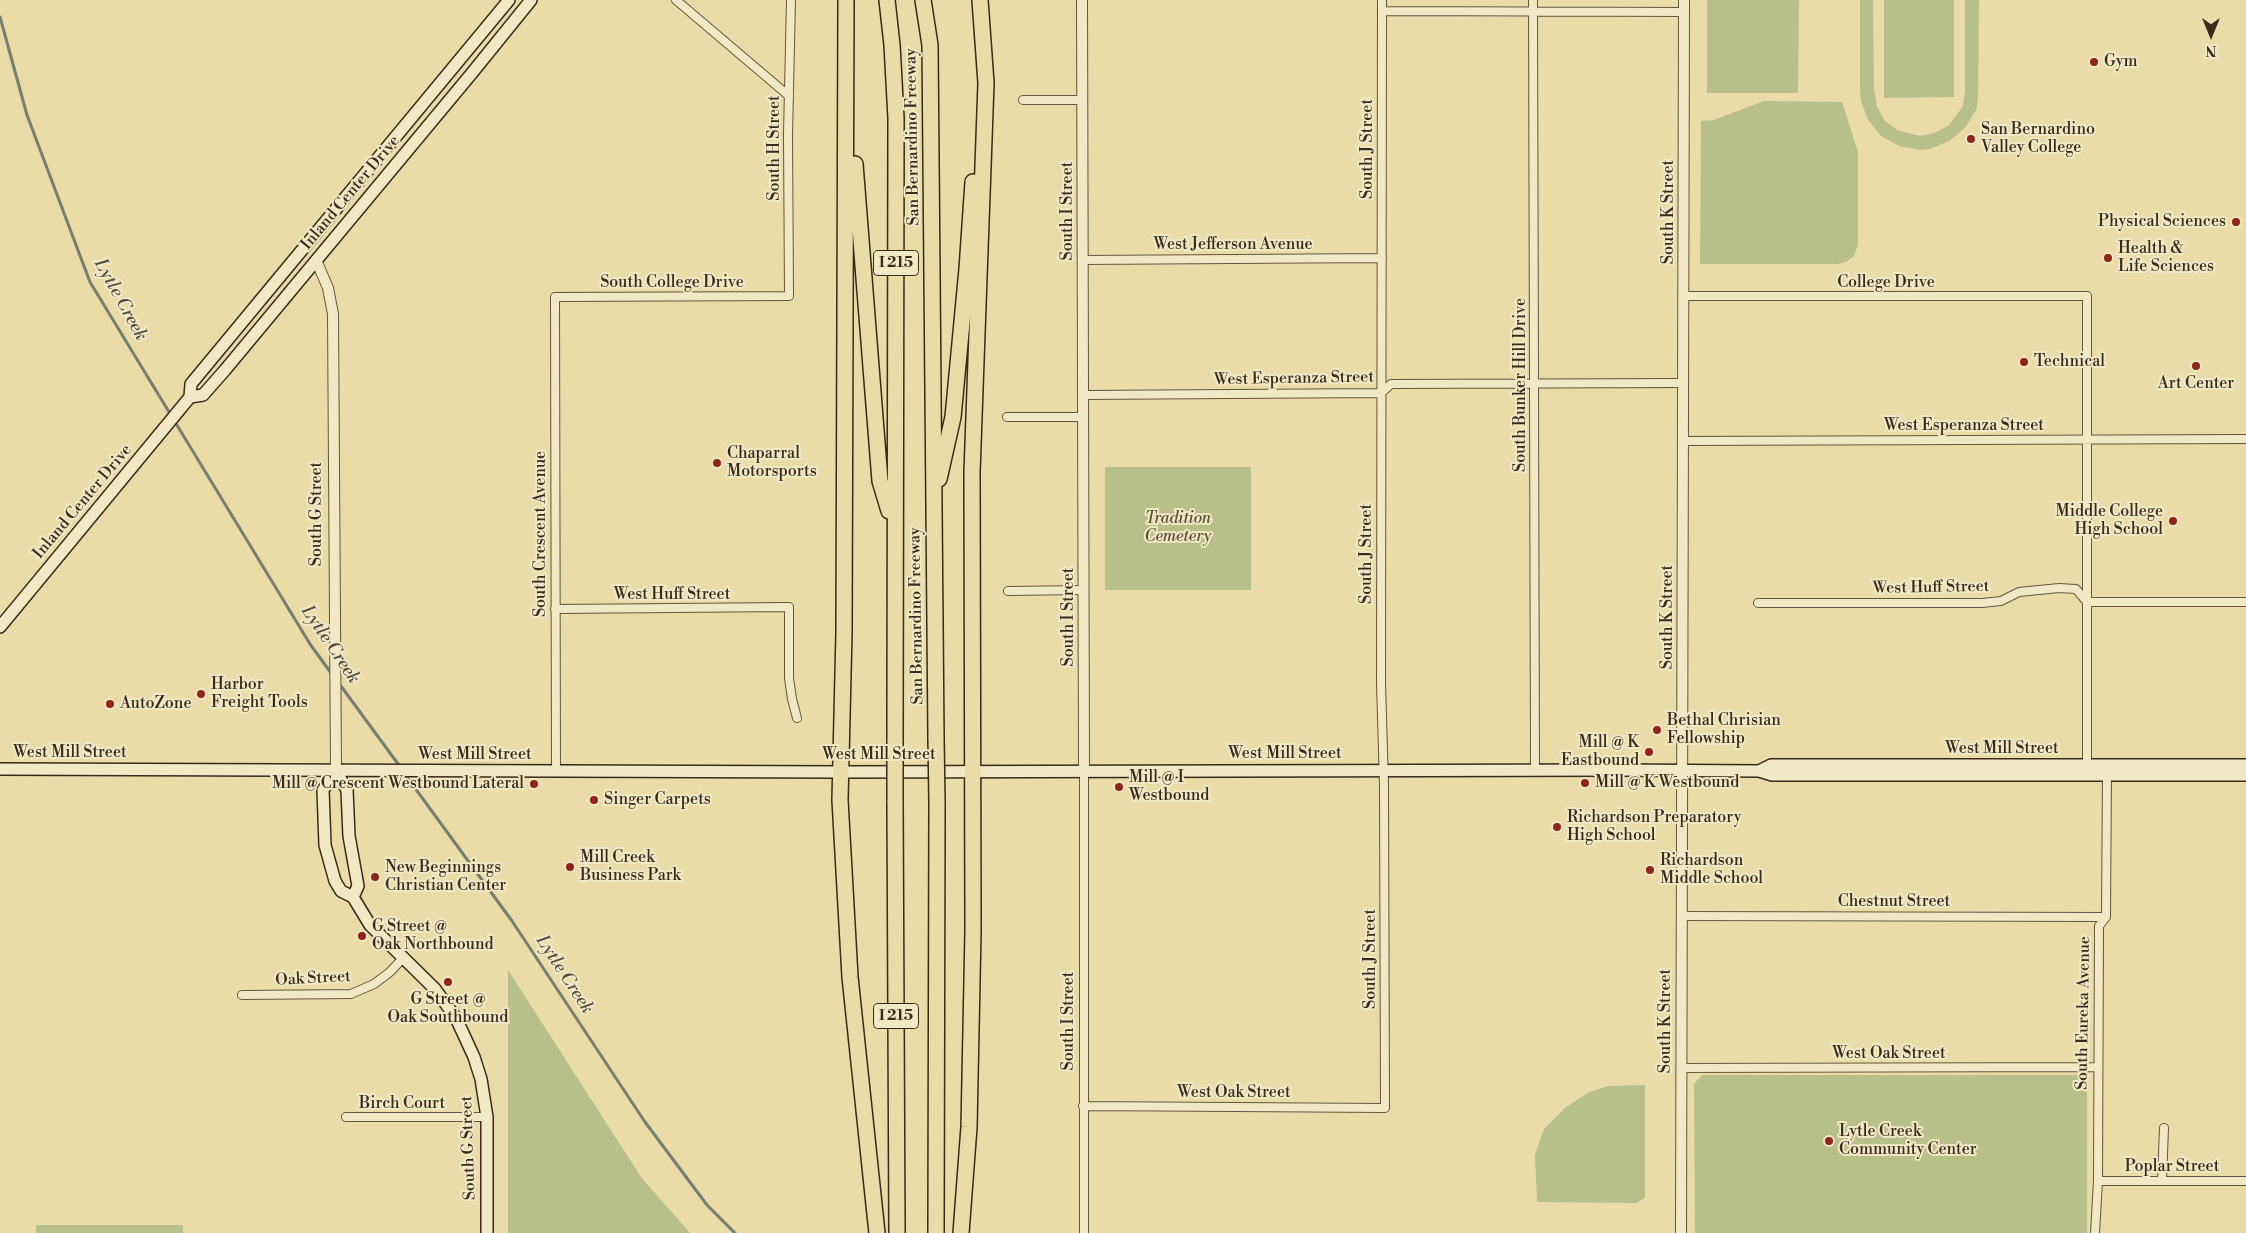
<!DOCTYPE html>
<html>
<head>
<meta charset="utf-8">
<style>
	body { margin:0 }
	#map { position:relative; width:2246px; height:1233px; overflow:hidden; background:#eadba7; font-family:"Libre Bodoni",serif }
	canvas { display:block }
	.north { position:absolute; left:2186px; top:10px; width:50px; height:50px; -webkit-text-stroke:4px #f1e8c6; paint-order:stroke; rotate:180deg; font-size:14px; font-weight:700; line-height:20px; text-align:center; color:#392a1c }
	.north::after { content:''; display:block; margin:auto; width:18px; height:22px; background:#392a1c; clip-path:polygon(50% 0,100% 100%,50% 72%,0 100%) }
</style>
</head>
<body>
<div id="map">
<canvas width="2246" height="1233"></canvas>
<div class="north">N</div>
</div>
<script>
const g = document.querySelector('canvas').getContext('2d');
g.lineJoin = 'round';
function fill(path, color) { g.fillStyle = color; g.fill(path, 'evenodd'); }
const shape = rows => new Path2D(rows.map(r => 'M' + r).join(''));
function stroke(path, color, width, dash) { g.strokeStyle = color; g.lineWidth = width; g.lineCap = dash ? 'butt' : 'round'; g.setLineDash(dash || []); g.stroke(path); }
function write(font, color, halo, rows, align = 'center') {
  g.font = font + ' "Libre Bodoni",serif'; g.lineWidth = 4; g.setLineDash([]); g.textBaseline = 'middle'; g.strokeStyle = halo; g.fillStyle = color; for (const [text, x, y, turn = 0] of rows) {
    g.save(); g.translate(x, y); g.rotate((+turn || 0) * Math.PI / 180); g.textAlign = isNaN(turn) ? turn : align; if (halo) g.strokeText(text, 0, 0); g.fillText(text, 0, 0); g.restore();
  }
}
fill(shape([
	[1707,0,1799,0,1798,93,1707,93],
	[1860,0,1873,0,1874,90,1877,106,1884,120,1897,130,1920,136,1935,133,1949,125,1963,106,1965,90,1965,0,1979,0,1978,100,1976,110,1965,128,1949,141,1930,149,1920,150,1899,146,1881,136,1868,120,1861,101,1860,90],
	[1884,0,1954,0,1954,97,1884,98],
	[1764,101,1842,102,1858,152,1858,245,1854,256,1846,262,1838,264,1700,264,1701,121,1714,120],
	[1105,467,1251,467,1251,590,1105,590],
	[508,970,641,1177,690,1233,508,1233],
	[1702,1075,2081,1075,2087,1081,2087,1233,1695,1233,1694,1084],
	[1645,1085,1645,1197,1637,1203,1537,1202,1535,1155,1544,1129,1565,1108,1589,1092,1609,1086],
	[36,1225,183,1225,183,1233,36,1233]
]), '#b6c088');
stroke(shape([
	[0,17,27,115,90,282,310,644,331,673],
	[338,682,401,768],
	[404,773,512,921,645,1122,707,1205,735,1233]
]), '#728171', 3);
const minor = shape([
	[676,0,789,96],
	[1533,0,1535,771],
	[1382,11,1684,12],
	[1023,100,1083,100],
	[1083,260,1382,258],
	[1684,296,2087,296,2087,765],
	[1083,395,1381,393,1391,384,1683,383],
	[1007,417,1083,417],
	[1683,441,2246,439],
	[1008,591,1084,590],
	[1758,603,1982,603,2001,601,2019,592,2059,588,2076,589,2087,602,2246,602],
	[555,609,789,607,789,678,792,699,797,718],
	[556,771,555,297,789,296,788,135,791,0],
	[1681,916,2106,917],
	[242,995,351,994,374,984,390,972,404,957],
	[1681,1068,2097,1067],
	[1083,1106,1385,1108,1384,785,1381,683,1382,0],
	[346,1117,487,1117],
	[2098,1181,2246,1181],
	[2162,1181,2164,1128],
	[1084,1233,1084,770],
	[2095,1233,2098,1181,2099,926,2106,917,2107,770]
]);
const tertiary = shape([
	[1082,0,1084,770],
	[316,260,328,288,333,314,336,771],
	[1681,1233,1684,0]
]);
const secondary = shape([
	[190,397,203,395,225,370,472,73,531,0],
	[0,627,190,397,191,384,509,0],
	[0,769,842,772,1615,770,1759,771,1772,775,2246,775],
	[336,771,323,790,325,845,335,881,341,891,353,897,370,925,435,989,456,1018,474,1057,481,1079,487,1117,487,1233],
	[336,771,347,790,349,836,358,886,353,897],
	[1759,771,1771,765,2246,765]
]);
const motorway = shape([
	[846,0,844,632,840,800,850,977,877,1233],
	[887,0,892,45,896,118,895,741],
	[923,0,930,45,936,738],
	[855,164,880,481,889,511],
	[939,479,953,417,967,269,973,182],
	[895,800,897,1233],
	[936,1233,937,802],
	[961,1233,969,1127,973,931,972,472,986,83,980,0]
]);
stroke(minor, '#65563f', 10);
stroke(tertiary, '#65563f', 12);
stroke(secondary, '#392a1c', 14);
stroke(motorway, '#392a1c', 18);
stroke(minor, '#f1e8c6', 8);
stroke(tertiary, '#f1e8c6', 10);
stroke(secondary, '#f1e8c6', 11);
stroke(motorway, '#eadba7', 15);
const motorwayBridge = shape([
	[936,738,937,802],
	[895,741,895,800]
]);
stroke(motorwayBridge, '#392a1c', 18, []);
stroke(motorwayBridge, '#eadba7', 15);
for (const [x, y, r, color] of [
	[2094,62,5,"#8f2418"],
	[1971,139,5,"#8f2418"],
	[2236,222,5,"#8f2418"],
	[2108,258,5,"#8f2418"],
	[2024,362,5,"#8f2418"],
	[2196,366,5,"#8f2418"],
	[717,463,5,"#8f2418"],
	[2173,521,5,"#8f2418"],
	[201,694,5,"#8f2418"],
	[110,704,5,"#8f2418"],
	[1657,730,5,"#8f2418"],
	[1649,752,5,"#8f2418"],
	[1585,783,5,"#8f2418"],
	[534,784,5,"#8f2418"],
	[1119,787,5,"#8f2418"],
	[594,800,5,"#8f2418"],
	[1557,827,5,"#8f2418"],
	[570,867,5,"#8f2418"],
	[1650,870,5,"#8f2418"],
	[375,877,5,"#8f2418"],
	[362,936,5,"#8f2418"],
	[448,982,5,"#8f2418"],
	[1829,1141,5,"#8f2418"]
]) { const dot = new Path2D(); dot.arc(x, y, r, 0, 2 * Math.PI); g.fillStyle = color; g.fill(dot); stroke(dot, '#f1e8c6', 2); }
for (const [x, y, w] of [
	[896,263,45],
	[896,1016,45]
]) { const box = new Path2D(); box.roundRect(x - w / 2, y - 12.5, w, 25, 4); g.fillStyle = '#f1e8c6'; g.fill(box); stroke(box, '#392a1c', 1); }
write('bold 15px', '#392a1c', null, [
	["I 215",896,263],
	["I 215",896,1016]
]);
write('16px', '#392a1c', '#f1e8c6', [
	["Gym",2104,62],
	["San Bernardino",1981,130],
	["Valley College",1981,148],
	["Physical Sciences",2226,222,"right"],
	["Health &",2118,249],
	["Life Sciences",2118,267],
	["Technical",2034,362],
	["Art Center",2196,384,"center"],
	["Chaparral",727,454],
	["Motorsports",727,472],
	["Middle College",2163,512,"right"],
	["High School",2163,530,"right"],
	["Harbor",211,685],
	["Freight Tools",211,703],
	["AutoZone",120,704],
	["Bethal Chrisian",1667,721],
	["Fellowship",1667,739],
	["Mill @ K",1639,743,"right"],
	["Eastbound",1639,761,"right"],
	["Mill @ I",1129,778],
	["Westbound",1129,796],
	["Mill @ K Westbound",1595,783],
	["Mill @ Crescent Westbound Lateral",524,784,"right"],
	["Singer Carpets",604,800],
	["Richardson Preparatory",1567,818],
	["High School",1567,836],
	["Mill Creek",580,858],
	["Business Park",580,876],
	["Richardson",1660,861],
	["Middle School",1660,879],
	["New Beginnings",385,868],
	["Christian Center",385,886],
	["G Street @",372,927],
	["Oak Northbound",372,945],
	["G Street @",448,1000,"center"],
	["Oak Southbound",448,1018,"center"],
	["Lytle Creek",1839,1132],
	["Community Center",1839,1150]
], 'left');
write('16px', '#392a1c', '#f1e8c6', [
	["San Bernardino Freeway",913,137,-91],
	["South H Street",775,148,-90],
	["South J Street",1368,149,-90],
	["Inland Center Drive",351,193,-50],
	["South I Street",1068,211,-90],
	["South K Street",1669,212,-90],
	["West Jefferson Avenue",1233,245],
	["South College Drive",672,283],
	["College Drive",1886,283],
	["West Esperanza Street",1294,379,-1],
	["South Bunker Hill Drive",1521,385,-90],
	["West Esperanza Street",1964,426],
	["Inland Center Drive",83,502,-50],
	["South G Street",317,514,-90],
	["South Crescent Avenue",541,534,-90],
	["South J Street",1367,554,-90],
	["West Huff Street",1931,588,-1],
	["West Huff Street",672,595],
	["San Bernardino Freeway",917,616,-91],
	["South I Street",1069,617,-90],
	["South K Street",1668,617,-90],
	["West Mill Street",2002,749],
	["West Mill Street",70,753],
	["West Mill Street",1285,754],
	["West Mill Street",475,755],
	["West Mill Street",879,755],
	["Chestnut Street",1894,902],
	["South J Street",1371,959,-90],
	["Oak Street",313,979,-3],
	["South Eureka Avenue",2084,1013,-89],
	["South I Street",1069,1021,-90],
	["South K Street",1666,1021,-90],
	["West Oak Street",1889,1054],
	["West Oak Street",1234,1093],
	["Birch Court",402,1104],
	["South G Street",469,1148,-92],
	["Poplar Street",2172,1167]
]);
write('italic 16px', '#585037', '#f1e8c6', [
	["Tradition",1178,519],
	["Cemetery",1178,537]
]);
write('italic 18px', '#514e3f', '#f1e8c6', [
	["Lytle Creek",120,300,61],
	["Lytle Creek",330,645,56],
	["Lytle Creek",564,975,57]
]);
</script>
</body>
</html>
